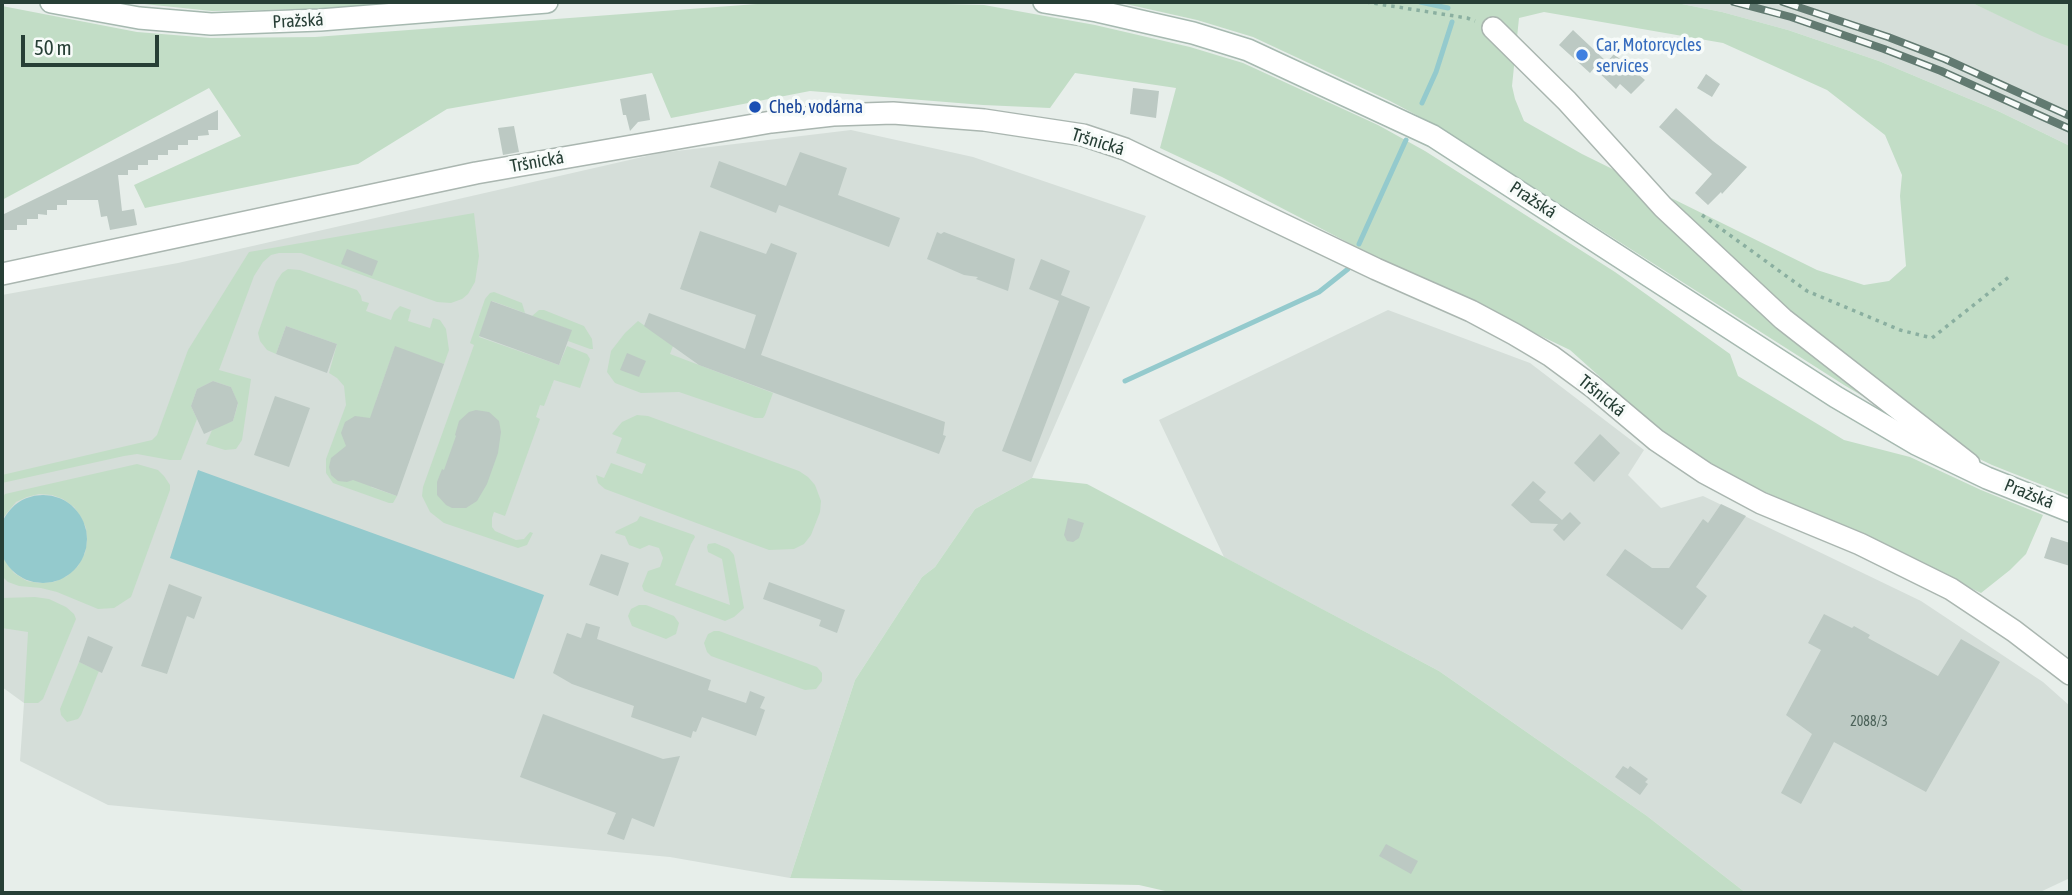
<!DOCTYPE html>
<html>
<head>
<meta charset="utf-8">
<style>
	body { margin:0 }
	#map { position:relative; width:2072px; height:895px; overflow:hidden; background:#e7eeea; font-family:"Asap Condensed",sans-serif }
	canvas { display:block }
	.frame { position:absolute; inset:0; border:4px solid #273f36; pointer-events:none }
	.scale { position:absolute; left:21px; top:35px; width:138px; height:32px; box-sizing:border-box; border:4px solid #273f36; border-top:0; padding-left:9px; font-size:21px; line-height:24px; white-space:nowrap; color:#273f36; -webkit-text-stroke:5px #f7fbf9; paint-order:stroke }
</style>
</head>
<body>
<div id="map">
<canvas width="2072" height="895"></canvas>
<div class="frame"></div>
<div class="scale">50 m</div>
</div>
<script>
const g = document.querySelector('canvas').getContext('2d');
g.lineJoin = 'round';
function fill(path, color) { g.fillStyle = color; g.fill(path, 'evenodd'); }
const shape = rows => new Path2D(rows.map(r => 'M' + r).join(''));
function stroke(path, color, width, dash) { g.strokeStyle = color; g.lineWidth = width; g.lineCap = dash ? 'butt' : 'round'; g.setLineDash(dash || []); g.stroke(path); }
function write(font, color, halo, rows, align = 'center') {
  g.font = font + ' "Asap Condensed",sans-serif'; g.lineWidth = 7; g.setLineDash([]); g.textBaseline = 'middle'; g.strokeStyle = halo; g.fillStyle = color; for (const [text, x, y, turn = 0] of rows) {
    g.save(); g.translate(x, y); g.rotate((+turn || 0) * Math.PI / 180); g.textAlign = isNaN(turn) ? turn : align; if (halo) g.strokeText(text, 0, 0); g.fillText(text, 0, 0); g.restore();
  }
}
fill(shape([
	[1672,2,1970,2,2070,47,2070,146,1998,111,1879,61,1788,30,1722,12],
	[851,130,973,157,1146,216,1032,478,975,509,935,567,922,577,855,680,790,878,670,857,108,805,20,761,24,703,2,687,2,295,178,263,660,153],
	[1388,310,1530,363,1644,450,1628,475,1661,508,1703,496,1921,601,2043,682,2070,706,2070,878,2038,893,1746,893,1647,816,1439,671,1224,557,1159,420]
]), '#d5ded9');
fill(shape([
	[125,2,417,2,314,9,212,11],
	[866,2,984,5,1095,25,1190,47,1243,63,1378,125,1425,151,1615,272,1730,354,1738,376,1844,440,1910,457,1981,490,2043,515,2026,554,2010,570,1981,593,1733,477,1665,435,1570,350,1370,254,1222,177,1160,148,1176,88,1075,73,1050,108,983,105,810,91,671,118,652,73,447,109,358,164,145,208,134,185,241,136,209,88,2,200,2,6,137,32,211,38,315,37,757,4],
	[1117,2,1672,2,1722,12,1788,30,1879,61,1998,111,2070,146,2070,496,1992,465,1923,432,1844,385,1439,127,1390,101,1253,37,1197,20],
	[1544,12,1723,43,1827,90,1885,135,1902,175,1900,196,1906,266,1889,281,1864,285,1817,270,1582,154,1524,121,1515,99,1512,86,1519,18],
	[1970,2,2070,2,2070,47,2042,36],
	[474,213,479,256,475,282,468,294,462,299,451,303,437,302,301,253,279,253,271,255,263,262,254,276,219,370,251,379,242,440,236,449,225,450,206,444,213,428,233,421,238,404,231,387,213,381,197,389,191,406,197,419,181,460,170,460,137,454,124,456,2,483,2,475,152,440,157,435,188,350,249,252],
	[288,269,300,270,357,290,361,296,362,301,369,303,366,311,391,320,394,312,400,306,411,310,408,321,430,328,433,318,440,320,446,329,449,350,444,364,395,347,376,401,398,410,371,487,397,496,393,503,389,503,333,483,326,473,326,459,346,405,344,386,337,378,329,373,337,344,286,326,276,354,267,350,260,341,258,333,276,282,282,273],
	[494,292,522,303,525,313,492,301,479,337,559,365,567,346,587,354,590,359,580,388,554,380,544,406,540,405,536,417,540,419,505,516,494,512,492,518,492,527,495,531,516,540,524,539,530,532,533,533,527,545,518,548,444,523,430,512,422,496,423,487,474,345,470,343,485,299,490,293],
	[539,310,544,310,584,326,592,339,593,349,590,349,568,341,571,330,532,316],
	[638,321,673,346,670,354,773,393,765,415,763,418,755,418,679,392,641,393,615,383,607,372,611,351,625,333],
	[637,415,648,416,799,471,808,477,815,485,821,501,820,512,811,535,804,544,794,549,769,550,605,489,598,483,596,475,604,478,611,463,642,474,646,464,616,453,622,438,612,434,622,422],
	[137,464,158,470,164,476,170,485,170,490,131,597,114,608,98,609,57,592,41,588,19,586,8,582,2,576,2,556,14,573,27,581,39,583,54,582,67,576,78,566,85,553,87,541,86,528,81,517,74,507,63,499,52,495,39,494,27,497,16,502,2,519,2,499,5,494],
	[1032,478,1087,484,1439,671,1647,816,1746,893,1174,893,1139,885,790,878,855,680,922,577,935,567,975,509],
	[640,516,694,535,695,537,691,544,675,585,730,605,722,559,708,552,707,547,708,544,715,543,729,549,734,555,744,608,734,617,725,621,644,591,642,586,648,571,660,567,663,558,659,548,649,545,640,549,629,545,625,536,615,533,616,531,637,521],
	[35,597,49,599,66,607,74,614,76,619,43,699,38,703,24,703,28,632,2,628,2,598],
	[639,605,646,605,674,616,679,623,676,634,666,639,632,626,628,616,631,609],
	[714,631,719,631,817,667,822,673,822,681,816,689,805,690,711,656,707,652,704,643,708,634],
	[79,662,99,671,81,715,78,719,67,722,61,715,60,709]
]), '#c2ddc6');
fill(shape([
	[198,470,544,595,514,679,170,558],
	'-1 539a44 44 0 1 1 88 0a44 44 0 1 1-88 0Z'
]), '#94cacd');
stroke(shape([
	[1420,2,1448,8],
	[1422,103,1436,72,1452,22],
	[1359,244,1406,140],
	[1125,381,1319,292,1348,269],
	[2067,893,2070,892]
]), '#94cacd', 5);
fill(shape([
	[1573,30,1607,62,1614,54,1645,80,1631,94,1620,84,1616,89,1594,68,1590,73,1559,45],
	[1706,74,1720,84,1712,97,1697,88],
	[1133,88,1159,91,1156,118,1130,114],
	[646,94,650,120,638,122,630,131,626,115,623,115,620,99],
	[1676,108,1713,141,1747,167,1722,194,1721,192,1708,205,1695,193,1712,174,1659,127],
	[218,110,218,130,208,130,209,135,198,136,198,140,188,140,188,145,178,145,178,150,168,150,168,155,158,155,158,160,148,160,148,165,138,165,138,170,128,170,128,175,118,175,122,211,134,209,137,225,110,230,107,216,101,217,98,200,67,200,67,205,57,205,57,210,47,210,47,215,38,214,38,219,27,219,27,225,17,225,17,230,2,230,2,215],
	[514,126,519,152,503,155,498,128],
	[800,152,847,168,838,195,900,218,889,247,779,205,776,213,710,187,719,161,786,186],
	[700,231,766,254,771,243,797,253,761,355,945,422,943,435,946,436,939,454,699,365,644,326,649,313,745,349,756,315,680,289],
	[937,232,941,234,944,232,1015,259,1008,291,976,279,978,277,964,275,927,259],
	[347,249,378,261,372,276,341,264],
	[1041,259,1070,271,1061,295,1090,307,1031,462,1002,451,1059,301,1029,289],
	[491,301,572,330,559,365,479,336],
	[286,326,337,344,327,373,276,354],
	[395,346,444,364,397,496,353,480,347,482,338,481,331,475,329,467,331,458,346,446,341,433,345,422,355,416,370,418],
	[627,353,646,361,639,377,620,370],
	[213,381,231,387,238,403,233,421,204,434,191,406,197,389],
	[275,396,310,408,289,467,254,455],
	[476,410,489,412,499,421,501,432,498,453,487,484,477,501,466,508,452,508,446,505,437,495,437,482,442,469,444,470,456,436,455,435,459,421,469,412],
	[1600,434,1620,453,1594,482,1574,463],
	[1533,481,1546,492,1539,500,1562,520,1570,512,1581,523,1564,541,1553,530,1558,524,1531,523,1511,505],
	[1721,504,1746,516,1696,587,1707,596,1682,630,1606,575,1625,549,1652,568,1669,568,1703,519,1708,523],
	[1068,518,1084,523,1079,538,1073,542,1067,541,1064,535],
	[2051,537,2070,543,2070,566,2044,558],
	[601,554,629,563,618,596,589,585],
	[769,582,845,610,837,633,819,626,821,620,763,599],
	[169,584,202,597,194,619,187,616,167,674,141,666],
	[1824,614,1852,628,1854,626,1870,635,1868,638,1938,676,1961,639,2000,662,1926,792,1834,742,1801,804,1781,793,1812,734,1786,715,1821,650,1808,643],
	[586,623,600,627,597,639,711,680,708,690,746,703,750,691,765,697,760,708,765,710,756,736,702,717,696,732,693,731,691,738,631,717,634,706,572,684,553,673,567,633,581,638],
	[88,636,113,647,102,673,79,662],
	[543,714,663,759,680,756,654,827,632,818,624,840,607,834,616,813,520,777],
	[1623,766,1628,769,1630,766,1648,779,1645,782,1648,784,1640,795,1615,777],
	[1386,844,1418,861,1411,874,1379,856]
]), '#bcc9c3');
const minor = shape([
	[1493,28,1567,101,1663,207,1783,319,1969,464]
]);
const tertiary = shape([
	[2,274,476,173,771,122,833,115,893,113,984,120,1083,135,1125,149,1376,269,1471,311,1514,334,1551,356,1593,387,1656,440,1705,473,1761,503,1860,544,1951,589,2014,631,2070,674]
]);
const secondary = shape([
	[51,2,139,18,211,24,320,20,547,2],
	[1044,2,1097,11,1193,33,1248,50,1433,136,1836,397,1916,444,1987,478,2070,511]
]);
stroke(minor, '#aab6b0', 24);
stroke(tertiary, '#aab6b0', 24);
stroke(secondary, '#a6b9b0', 24);
stroke(shape([
	[1366,2,1467,18,1475,21],
	[1702,215,1807,291,1900,330,1932,338,2009,277],
	[960,893,1023,893]
]), '#8aafa0', 3.5, [3.5, 5]);
stroke(minor, '#fff', 21);
stroke(tertiary, '#fff', 21);
stroke(secondary, '#fff', 21);
const rail = shape([
	[1734,2,1791,17,1884,49,1941,71,2070,129],
	[1783,2,1888,37,1945,59,2070,116]
]);
stroke(rail, '#627a71', 8);
stroke(rail, '#f7fbf9', 5, [16]);
for (const [x, y, r, color] of [
	[1582,55,7,"#3f7fe0"],
	[755,107,7,"#1a4fb4"]
]) { const dot = new Path2D(); dot.arc(x, y, r, 0, 2 * Math.PI); g.fillStyle = color; g.fill(dot); stroke(dot, '#f7fbf9', 2.5); }
write('14px', '#4c6259', null, [
	["2088/3",1869,722]
]);
write('18px', '#273f36', '#f7fbf9', [
	["Pražská",298,21,-3],
	["Tršnická",1098,142,17],
	["Tršnická",537,162,-10],
	["Pražská",1533,200,33],
	["Tršnická",1602,396,39],
	["Pražská",2029,494,22]
]);
write('18px', '#366cbe', '#f7fbf9', [
	["Car, Motorcycles",1596,45],
	["services",1596,66]
], 'left');
write('18px', '#164399', '#f7fbf9', [
	["Cheb, vodárna",769,107]
], 'left');
</script>
</body>
</html>
